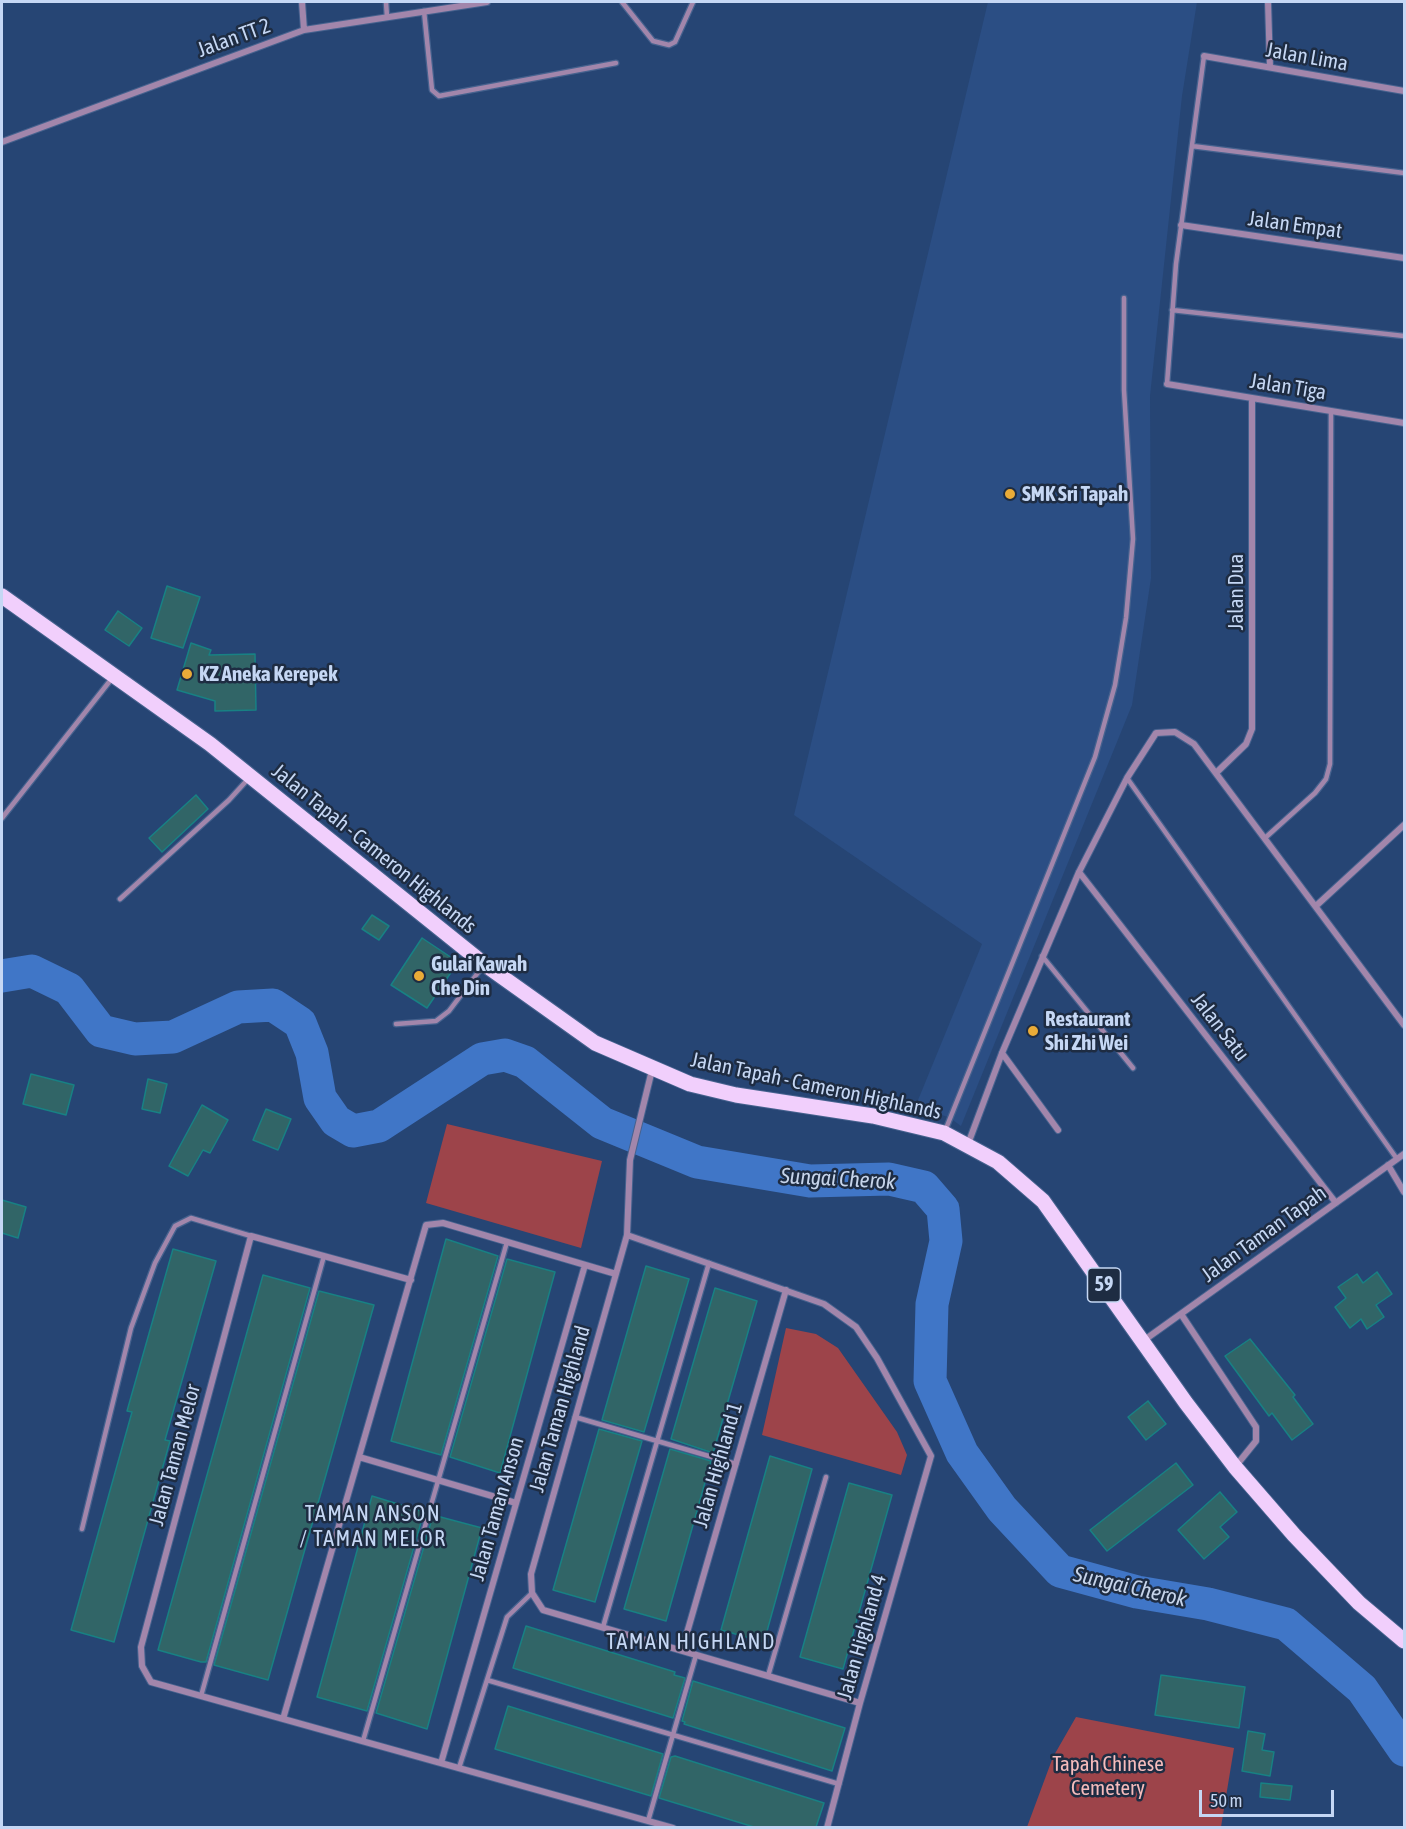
<!DOCTYPE html>
<html>
<head>
<meta charset="utf-8">
<style>
	body { margin:0 }
	#map { position:relative; width:1406px; height:1829px; overflow:hidden; background:#264574; font-family:"Asap Condensed",sans-serif }
	canvas { display:block }
	.frame { position:absolute; inset:0; border:3px solid #c5d7f4; pointer-events:none }
	.scale { position:absolute; left:1199px; top:1790px; width:135px; height:27px; box-sizing:border-box; border:3px solid #c5d7f4; border-top:0; padding-left:8px; font-size:18px; line-height:21px; white-space:nowrap; color:#c5d7f4; -webkit-text-stroke:4px #1e2c42; paint-order:stroke }
</style>
</head>
<body>
<div id="map">
<canvas width="1406" height="1829"></canvas>
<div class="frame"></div>
<div class="scale">50 m</div>
</div>
<script>
const g = document.querySelector('canvas').getContext('2d');
g.lineJoin = 'round';
function fill(path, color) { g.fillStyle = color; g.fill(path, 'evenodd'); }
const shape = rows => new Path2D(rows.map(r => 'M' + r).join(''));
function stroke(path, color, width, dash) { g.strokeStyle = color; g.lineWidth = width; g.lineCap = dash ? 'butt' : 'round'; g.setLineDash(dash || []); g.stroke(path); }
function write(font, color, halo, rows, align = 'center') {
  g.font = font + ' "Asap Condensed",sans-serif'; g.lineWidth = 5; g.setLineDash([]); g.textBaseline = 'middle'; g.strokeStyle = halo; g.fillStyle = color; for (const [text, x, y, turn = 0] of rows) {
    g.save(); g.translate(x, y); g.rotate((+turn || 0) * Math.PI / 180); g.textAlign = isNaN(turn) ? turn : align; if (halo) g.strokeText(text, 0, 0); g.fillText(text, 0, 0); g.restore();
  }
}
fill(shape([
	[988,2,1197,2,1182,96,1150,396,1151,578,1132,705,961,1126,950,1118,916,1105,982,944,794,815]
]), '#2b4e84');
fill(shape([
	[447,1124,602,1161,581,1248,426,1203],
	[786,1328,816,1334,838,1348,897,1432,907,1455,901,1475,762,1435],
	[1076,1717,1234,1748,1221,1827,1027,1827,1053,1757]
]), '#9d444a');
stroke(shape([
	[2,976,32,971,69,989,101,1031,135,1039,173,1037,238,1007,273,1005,300,1023,312,1053,320,1098,336,1121,353,1131,379,1126,482,1059,505,1055,525,1062,602,1123,697,1162,810,1181,889,1179,924,1187,943,1209,946,1241,932,1304,930,1381,962,1453,1002,1509,1060,1571,1137,1592,1208,1604,1286,1624,1362,1689,1404,1750]
]), '#4076c7', 33);
const building = shape([
	[167,586,200,597,183,648,151,638,167,586],
	[118,611,142,628,129,646,105,630,118,611],
	[191,643,211,650,209,655,255,654,256,710,215,711,215,701,177,690,191,643],
	[196,795,208,809,162,852,149,838,196,795],
	[372,915,389,926,379,940,362,929,372,915],
	[422,938,458,962,427,1008,391,985,422,938],
	[31,1074,74,1085,66,1115,23,1104,31,1074],
	[148,1079,167,1084,160,1113,142,1109,148,1079],
	[202,1105,228,1120,210,1153,203,1150,188,1176,169,1166,202,1105],
	[266,1109,291,1119,278,1150,253,1140,266,1109],
	[2,1200,26,1207,18,1238,2,1233,2,1200],
	[446,1239,498,1256,441,1455,391,1441,446,1239],
	[173,1249,216,1261,165,1440,170,1441,114,1642,71,1630,132,1412,127,1411,173,1249],
	[507,1259,555,1272,500,1473,450,1457,507,1259],
	[646,1266,689,1279,644,1432,602,1420,646,1266],
	[1377,1272,1392,1294,1376,1305,1384,1317,1367,1329,1361,1319,1350,1328,1335,1307,1346,1298,1338,1287,1357,1274,1363,1283,1377,1272],
	[263,1275,310,1288,206,1662,201,1662,158,1650,263,1275],
	[715,1288,757,1301,713,1453,671,1439,715,1288],
	[319,1291,374,1305,268,1680,214,1665,319,1291],
	[1250,1339,1295,1395,1293,1397,1313,1424,1292,1440,1272,1413,1269,1416,1225,1356,1250,1339],
	[1148,1401,1166,1424,1146,1440,1128,1417,1148,1401],
	[599,1429,642,1441,595,1602,553,1590,599,1429],
	[670,1449,711,1461,666,1621,624,1609,670,1449],
	[770,1456,812,1469,764,1642,721,1630,770,1456],
	[1176,1463,1193,1485,1107,1551,1090,1530,1176,1463],
	[849,1483,892,1495,843,1669,800,1657,849,1483],
	[1220,1492,1237,1512,1220,1527,1229,1537,1204,1559,1178,1530,1220,1492],
	[372,1496,424,1512,367,1711,317,1697,372,1496],
	[433,1515,482,1528,427,1729,376,1713,433,1515],
	[526,1626,675,1672,674,1675,685,1678,673,1718,513,1668,526,1626],
	[1161,1675,1245,1687,1239,1728,1155,1715,1161,1675],
	[693,1681,845,1728,832,1771,684,1724,685,1722,682,1721,693,1681],
	[508,1706,663,1754,651,1796,495,1749,508,1706],
	[1248,1731,1265,1734,1262,1750,1274,1752,1270,1776,1242,1771,1248,1731],
	[675,1756,824,1803,816,1827,754,1827,659,1798,671,1757,675,1756],
	[1261,1783,1292,1786,1290,1800,1260,1797,1261,1783]
]);
fill(building, '#316567');
stroke(building, '#188184', 1.5);
const service = shape([
	[386,2,387,17],
	[622,2,653,41,669,45,675,42,693,2],
	[424,11,432,90,439,96,616,63],
	[1192,146,1404,173],
	[1172,310,1404,336],
	[1167,384,1176,264,1204,56],
	[1127,778,1397,1159],
	[2,818,113,677],
	[1265,838,1315,793,1326,779,1330,764,1331,411],
	[120,899,229,800,249,778],
	[1042,956,1133,1068],
	[396,1024,436,1021,449,1011,483,966],
	[945,1131,1095,757,1115,685,1126,618,1133,539,1124,390,1124,298],
	[575,1417,736,1464],
	[82,1529,131,1328,155,1263,175,1226,191,1218,251,1236],
	[603,1627,709,1263],
	[768,1676,826,1477],
	[487,1680,839,1784],
	[201,1696,324,1256],
	[363,1741,507,1242],
	[459,1768,507,1617,532,1593],
	[648,1821,696,1655]
]);
const minor = shape([
	[302,2,304,30],
	[1268,2,1270,67],
	[1204,56,1404,91],
	[2,142,304,30,487,2],
	[1181,225,1404,258],
	[1167,384,1404,423],
	[1216,773,1246,744,1252,729,1252,398],
	[1079,872,1336,1203],
	[1317,905,1404,825],
	[1002,1053,1058,1130],
	[652,1070,630,1160,627,1235,531,1574,532,1593,543,1610,860,1703],
	[968,1144,1002,1053,1079,872,1127,778,1156,733,1175,732,1194,744,1404,1025],
	[1388,1165,1404,1192],
	[627,1235,824,1304,856,1327,877,1358,931,1456,860,1703,827,1828],
	[411,1280,251,1236,141,1647,142,1666,151,1682,673,1828],
	[1181,1314,1256,1427,1256,1441,1235,1467],
	[1143,1341,1404,1154],
	[359,1457,516,1503],
	[682,1650,786,1290],
	[283,1719,426,1225,443,1223,616,1274],
	[441,1763,585,1265]
]);
const primary = shape([
	[2,596,210,744,484,964,595,1043,690,1084,736,1095,873,1116,944,1133,998,1162,1043,1201,1186,1403,1235,1467,1294,1535,1359,1603,1404,1641]
]);
stroke(service, '#46628e', 7);
stroke(minor, '#46628e', 8);
stroke(primary, '#46628e', 17);
stroke(service, '#a286ab', 4.5);
stroke(minor, '#a286ab', 6);
stroke(primary, '#f1cffc', 15);
for (const [x, y, r, color] of [
	[1010,494,6,"#e9ab38"],
	[187,674,6,"#e9ab38"],
	[419,976,6,"#e9ab38"],
	[1033,1031,6,"#e9ab38"]
]) { const dot = new Path2D(); dot.arc(x, y, r, 0, 2 * Math.PI); g.fillStyle = color; g.fill(dot); stroke(dot, '#1e2c42', 2); }
for (const [x, y, w] of [
	[1104,1285,33]
]) { const box = new Path2D(); box.roundRect(x - w / 2, y - 17, w, 34, 4.5); g.fillStyle = '#1e2c42'; g.fill(box); stroke(box, '#c5d7f4', 1.5); }
write('bold 20px', '#c5d7f4', null, [
	["59",1104,1285]
]);
write('21px', '#c5d7f4', '#1e2c42', [
	["Jalan TT 2",234,38,-20],
	["Jalan Lima",1307,57,10],
	["Jalan Empat",1295,225,8],
	["Jalan Tiga",1288,387,9],
	["Jalan Dua",1236,592,-90],
	["Jalan Tapah - Cameron Highlands",374,849,39],
	["Jalan Satu",1220,1027,52],
	["Jalan Tapah - Cameron Highlands",816,1086,12],
	["Jalan Taman Tapah",1264,1234,-36],
	["Jalan Taman Highland",560,1409,-74],
	["Jalan Taman Melor",175,1455,-75],
	["Jalan Highland 1",718,1465,-74],
	["Jalan Taman Anson",497,1509,-74],
	["Jalan Highland 4",862,1637,-74]
]);
write('bold 21px', '#c5d7f4', '#1e2c42', [
	["SMK Sri Tapah",1022,494],
	["KZ Aneka Kerepek",199,674],
	["Gulai Kawah",431,964],
	["Che Din",431,988],
	["Restaurant",1045,1019],
	["Shi Zhi Wei",1045,1043]
], 'left');
write('21px', '#f6bcbc', '#1e2c42', [
	["Tapah Chinese",1108,1764],
	["Cemetery",1108,1788]
]);
write('italic 22px', '#c6d4ea', '#1e2c42', [
	["Sungai Cherok",838,1179,3],
	["Sungai Cherok",1130,1587,13]
]);
g.letterSpacing = '1.5px';
write('22px', '#c5d7f4', '#1e2c42', [
	["TAMAN ANSON",373,1514],
	["/ TAMAN MELOR",373,1539],
	["TAMAN HIGHLAND",691,1642]
]);
g.letterSpacing = '0px';
</script>
</body>
</html>
